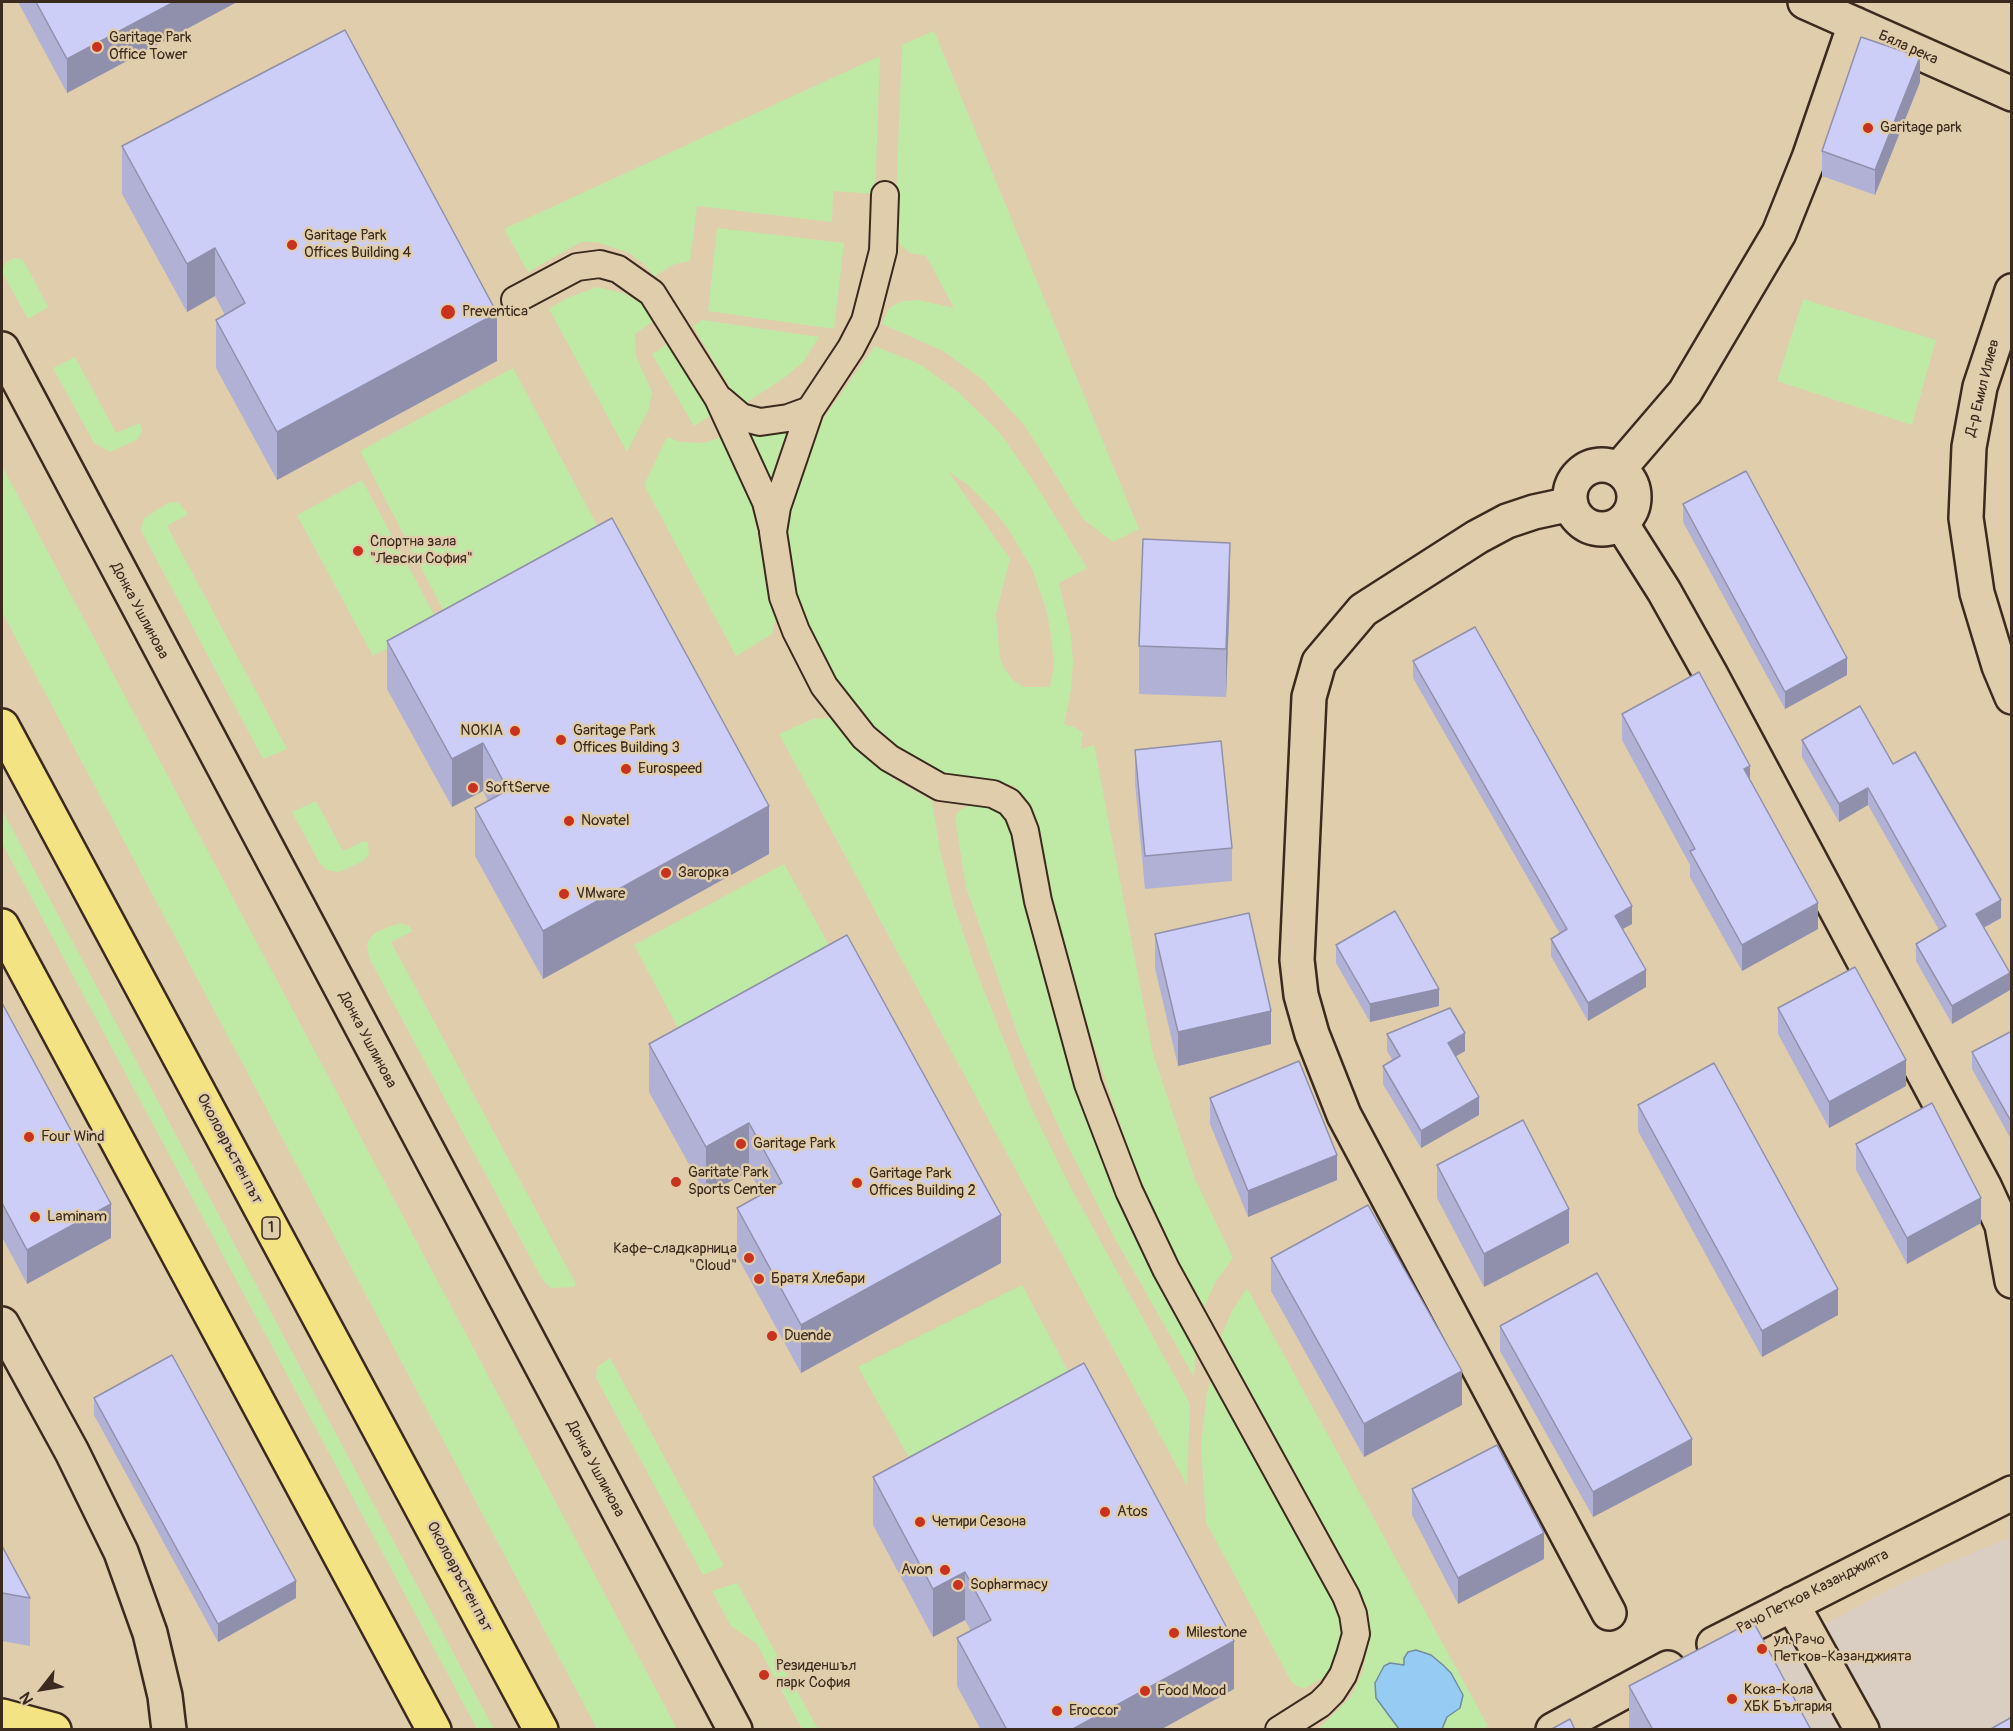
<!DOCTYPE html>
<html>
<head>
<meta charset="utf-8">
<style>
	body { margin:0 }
	#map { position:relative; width:2013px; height:1731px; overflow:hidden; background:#e0cdab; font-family:Pangolin,sans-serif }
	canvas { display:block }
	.frame { position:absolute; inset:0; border:3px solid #3b2a1e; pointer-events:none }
	.north { position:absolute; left:12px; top:1659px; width:60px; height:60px; -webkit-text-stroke:4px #e0cdab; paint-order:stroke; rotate:239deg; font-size:16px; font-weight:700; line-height:24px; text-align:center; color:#3b2a1e }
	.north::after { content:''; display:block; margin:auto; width:21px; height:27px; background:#3b2a1e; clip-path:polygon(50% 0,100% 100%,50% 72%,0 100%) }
</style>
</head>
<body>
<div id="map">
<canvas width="2013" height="1731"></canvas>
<div class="frame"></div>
<div class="north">N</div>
</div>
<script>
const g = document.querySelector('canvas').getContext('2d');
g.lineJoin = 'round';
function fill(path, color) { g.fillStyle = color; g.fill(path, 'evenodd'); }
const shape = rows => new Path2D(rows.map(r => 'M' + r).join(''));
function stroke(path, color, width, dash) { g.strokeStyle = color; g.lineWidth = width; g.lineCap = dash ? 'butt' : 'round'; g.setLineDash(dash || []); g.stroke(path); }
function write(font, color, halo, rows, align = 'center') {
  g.font = font + ' Pangolin,sans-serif'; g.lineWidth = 5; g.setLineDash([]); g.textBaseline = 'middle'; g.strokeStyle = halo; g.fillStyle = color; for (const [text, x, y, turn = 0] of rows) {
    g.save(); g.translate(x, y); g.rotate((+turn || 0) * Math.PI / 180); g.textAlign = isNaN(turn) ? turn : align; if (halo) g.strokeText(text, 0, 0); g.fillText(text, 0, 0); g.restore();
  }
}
fill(shape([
	[2011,1537,2011,1729,1624,1730,1906,1581]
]), '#dacdc2');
fill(shape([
	[934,31,1139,529,1113,542,1083,519,1025,426,982,379,943,351,882,324,889,308,903,301,918,300,954,308,926,256,910,253,900,245,895,227,902,45],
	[880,56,875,194,833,191,832,222,697,206,690,261,675,264,654,276,643,263,627,252,596,242,581,242,528,272,504,229],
	[717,228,844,243,834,329,708,311],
	[15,258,23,260,48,307,28,319,3,274,3,267,8,261],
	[596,287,623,293,641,303,653,321,635,334,636,356,652,392,649,409,627,452,549,309,565,299],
	[1803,299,1936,340,1912,425,1777,381],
	[702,320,819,337,804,361,784,378,741,406,693,326],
	[673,340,715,413,694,426,652,354],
	[875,346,921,365,958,392,1000,433,1034,482,1087,568,1059,583,1071,635,1073,663,1071,690,1064,724,1074,727,1083,733,1081,749,1094,745,1153,1054,1194,1177,1233,1258,1216,1281,1204,1307,1164,1235,1132,1159,1079,1001,1031,815,1023,798,1013,785,986,788,957,783,908,761,846,703,801,623,782,523,797,469,810,450,823,419],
	[948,471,968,485,995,512,1009,530,1033,571,1047,612,1051,635,1054,664,1050,687,1024,687,1014,681,1005,670,1000,658,996,614,1010,559],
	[75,357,116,433,140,423,142,431,138,439,110,452,94,443,53,368],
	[513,368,616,561,461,644,360,451],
	[746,429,767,435,788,431,777,459,770,487],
	[724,436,749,496,776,616,772,634,736,656,644,485,667,437,680,442,704,443],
	[2,466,677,1729,597,1729,2,612],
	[362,480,438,622,373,656,297,515],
	[170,502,179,503,188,514,167,526,287,749,263,759,145,538,141,530,144,518],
	[832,718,838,720,868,759,892,778,932,801,940,850,953,903,975,968,1029,1103,1071,1188,1190,1404,1187,1485,779,734,813,719],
	[316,801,343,851,364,841,368,842,369,855,363,861,339,872,327,870,320,864,292,812],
	[970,805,987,805,999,811,1008,821,1051,1007,1077,1096,1136,1238,1196,1347,1194,1377,1114,1237,1064,1139,1020,1041,966,887,955,817,960,810],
	[2,810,494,1729,477,1729,2,843],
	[784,864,845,974,694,1058,634,945],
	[400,923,409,926,413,931,391,942,576,1284,574,1287,551,1288,543,1281,369,958,367,943,371,937,376,932],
	[1022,1285,1080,1393,921,1479,858,1367],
	[1247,1288,1488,1726,1482,1730,1318,1729,1351,1697,1363,1671,1369,1642,1369,1615,1221,1337,1232,1311],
	[610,1358,724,1566,703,1575,596,1378,597,1367],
	[1212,1377,1343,1616,1343,1627,1336,1663,1329,1674,1305,1688,1298,1687,1291,1681,1206,1522,1201,1446,1207,1392],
	[737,1583,818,1729,802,1729,757,1644,731,1626,712,1591]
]), '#bfeaa6');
const water = shape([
	[1416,1650,1431,1655,1443,1665,1451,1673,1463,1695,1460,1708,1447,1717,1442,1729,1399,1729,1376,1698,1375,1683,1384,1666,1390,1663,1404,1665,1404,1658,1408,1652,1416,1650]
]);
fill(water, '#96ccf4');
stroke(water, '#728b9e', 1.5);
const pedestrian = shape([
	[885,195,883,251,865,321,851,348,810,410,777,507,773,532,783,597,796,631,824,686,864,737,889,758,940,787,993,794,1009,802,1018,813,1025,831,1038,901,1088,1084,1129,1191,1166,1269,1346,1596,1353,1614,1356,1634,1350,1655,1343,1675,1332,1692,1320,1704,1279,1730],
	[515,300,577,267,600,264,618,269,652,293,718,398,766,502,772,526],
	[721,400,741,417,760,422,788,418,810,410]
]);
const minor = shape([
	[1805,2,2012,94],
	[2012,291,1980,387,1969,447,1966,518,1977,593,1999,666,2012,697],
	[2,349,735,1730],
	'1570 497a32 32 0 1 1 64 0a32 32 0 1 1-64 0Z',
	[1619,469,1685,392,1779,233,1809,158,1855,24],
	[1571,504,1534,512,1507,521,1477,537,1363,610,1319,662,1309,697,1297,960,1301,995,1312,1034,1344,1115,1609,1613],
	[1621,523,1664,591,1711,675,1984,1186,2002,1225,2012,1281],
	[2,1324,72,1452,121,1552,150,1633,165,1696,169,1730],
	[1792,1604,1862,1730],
	[1714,1644,2012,1493],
	[1553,1730,1668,1668]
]);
const primary = shape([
	[2,1716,54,1730]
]);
const trunk = shape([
	[2,726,541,1730],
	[2,926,434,1730]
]);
stroke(pedestrian, '#3b2a1e', 30);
stroke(minor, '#3b2a1e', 38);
stroke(primary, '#3b2a1e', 38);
stroke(trunk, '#3b2a1e', 38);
stroke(pedestrian, '#e0cdab', 26);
stroke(minor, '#e0cdab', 33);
stroke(primary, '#f4e382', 33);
stroke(trunk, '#f4e382', 33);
fill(shape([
	[18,2,237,2,67,93],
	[1920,82,1875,195,1822,176,1822,151],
	[122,146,497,361,277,480,216,368,216,320,225,315,215,296,187,312,122,194],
	[1683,504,1847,675,1785,709,1683,522],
	[1230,591,1226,697,1139,694,1139,646],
	[387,641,769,854,543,979,475,856,475,808,488,801,483,791,452,807,387,689],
	[1413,661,1632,924,1623,929,1646,987,1588,1021,1551,956,1551,939,1560,934,1413,678],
	[1622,714,1818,929,1742,971,1690,877,1690,865,1622,740],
	[1802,740,1893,764,2001,918,1983,928,2010,990,1952,1024,1916,961,1916,944,1939,930,1868,805,1839,822,1802,757],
	[1135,750,1232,848,1232,881,1145,889,1135,783],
	[1155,934,1271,1044,1178,1066,1155,968],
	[1336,945,1439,1006,1370,1022,1336,963],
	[2,1003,111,1238,27,1284,2,1237],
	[1778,1008,1906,1086,1829,1128,1778,1034],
	[2012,1031,2012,1141,1972,1069,1972,1052],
	[1387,1034,1465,1051,1455,1056,1479,1115,1421,1148,1383,1084,1383,1066,1393,1061,1387,1051],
	[649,1044,1001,1263,801,1373,737,1256,737,1208,762,1194,749,1171,706,1195,649,1092],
	[1210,1098,1337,1180,1248,1217,1210,1124],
	[1638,1105,1838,1315,1762,1357,1638,1131],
	[1856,1144,1981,1223,1907,1264,1856,1170],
	[1437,1165,1569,1243,1484,1287,1437,1198],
	[1271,1258,1462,1405,1364,1457,1271,1291],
	[1500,1326,1692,1465,1593,1517,1500,1351],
	[94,1398,296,1598,218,1642,94,1415],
	[873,1477,1234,1689,1160,1730,981,1730,957,1686,957,1638,971,1631,965,1620,933,1637,873,1525],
	[1412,1489,1544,1559,1458,1604,1412,1515],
	[2,1546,30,1598,30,1646,2,1641],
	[1629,1686,1811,1730,1629,1730]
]), '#b0b1d4');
fill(shape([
	[174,2,237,2,67,93,67,59],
	[1920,57,1920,82,1875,195,1875,170],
	[215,248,215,296,187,312,187,264],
	[497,313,497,361,277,480,277,432],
	[1230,543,1230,591,1226,697,1226,649],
	[1847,658,1847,675,1785,709,1785,692],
	[483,743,483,791,452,807,452,759],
	[1750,766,1750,792,1744,769],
	[1868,788,1868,805,1839,822,1839,804],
	[769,806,769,854,543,979,543,931],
	[2001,900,2001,918,1976,932,1976,914],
	[1818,903,1818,929,1742,971,1742,945],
	[1632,906,1632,924,1615,933,1615,916],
	[1646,970,1646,987,1588,1021,1588,1003],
	[2010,973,2010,990,1952,1024,1952,1006],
	[1439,989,1439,1006,1370,1022,1370,1004],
	[1271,1011,1271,1044,1178,1066,1178,1032],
	[1465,1033,1465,1051,1448,1061,1448,1043],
	[1906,1060,1906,1086,1829,1128,1829,1102],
	[1479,1097,1479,1115,1421,1148,1421,1131],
	[749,1123,749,1171,706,1195,706,1147],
	[1337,1155,1337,1180,1248,1217,1248,1191],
	[1981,1198,1981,1223,1907,1264,1907,1238],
	[111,1204,111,1238,27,1284,27,1250],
	[1569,1209,1569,1243,1484,1287,1484,1254],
	[1001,1215,1001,1263,801,1373,801,1325],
	[1838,1289,1838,1315,1762,1357,1762,1331],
	[1462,1371,1462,1405,1364,1457,1364,1424],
	[1692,1439,1692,1465,1593,1517,1593,1492],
	[1544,1533,1544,1559,1458,1604,1458,1578],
	[965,1572,965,1620,933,1637,933,1589],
	[296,1581,296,1598,218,1642,218,1624],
	[1234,1641,1234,1689,1160,1730,1071,1730]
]), '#9090ad');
const building = shape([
	[36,2,174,2,67,59,36,2],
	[345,30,497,313,277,432,216,320,245,303,215,248,187,264,122,146,345,30],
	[1861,37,1920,57,1875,170,1822,151,1861,37],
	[1746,471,1847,658,1785,692,1683,504,1746,471],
	[612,518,769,806,543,931,475,808,508,790,483,743,452,759,387,641,612,518],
	[1143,539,1230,543,1226,649,1139,646,1143,539],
	[1475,627,1632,906,1615,916,1646,970,1588,1003,1551,939,1567,929,1413,661,1475,627],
	[1699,672,1750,766,1744,769,1818,903,1742,945,1690,851,1695,849,1622,714,1699,672],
	[1860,706,1893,764,1915,752,2001,900,1976,914,2010,973,1952,1006,1916,944,1946,926,1868,788,1839,804,1802,740,1860,706],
	[1221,741,1232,848,1145,856,1135,750,1221,741],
	[1395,911,1439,989,1370,1004,1336,945,1395,911],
	[1249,913,1271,1011,1178,1032,1155,934,1249,913],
	[847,935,1001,1215,801,1325,737,1208,782,1183,749,1123,706,1147,649,1044,847,935],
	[1855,967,1906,1060,1829,1102,1778,1008,1855,967],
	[2,1003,111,1204,27,1250,2,1203,2,1003],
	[1450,1008,1465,1033,1448,1043,1479,1097,1421,1131,1383,1066,1400,1056,1387,1034,1450,1008],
	[2012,1031,2012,1123,1972,1052,2012,1031],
	[1299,1061,1337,1155,1248,1191,1210,1098,1299,1061],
	[1714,1063,1838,1289,1762,1331,1638,1105,1714,1063],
	[1932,1103,1981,1198,1907,1238,1856,1144,1932,1103],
	[1523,1120,1569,1209,1484,1254,1437,1165,1523,1120],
	[1368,1205,1462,1371,1364,1424,1271,1258,1368,1205],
	[1597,1273,1692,1439,1593,1492,1500,1326,1597,1273],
	[172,1355,296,1581,218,1624,94,1398,172,1355],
	[1084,1363,1234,1641,1071,1730,1007,1730,957,1638,991,1620,965,1572,933,1589,873,1477,1084,1363],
	[1497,1445,1544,1533,1458,1578,1412,1489,1497,1445],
	[2,1546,30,1598,2,1593,2,1546],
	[1753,1621,1811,1730,1653,1730,1629,1686,1753,1621],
	[2012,1717,2012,1730,1989,1730,2012,1717],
	[1570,1719,1575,1730,1550,1730,1570,1719]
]);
fill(building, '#cdcef7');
stroke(building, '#9090ad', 1.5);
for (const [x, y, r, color] of [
	[97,47,6,"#c8321e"],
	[1868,128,6,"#c8321e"],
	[292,245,6,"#c8321e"],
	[448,312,8,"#c8321e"],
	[358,551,6,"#c8321e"],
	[515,731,6,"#c8321e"],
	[561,740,6,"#c8321e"],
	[626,769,6,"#c8321e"],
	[473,788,6,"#c8321e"],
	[569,821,6,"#c8321e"],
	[666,873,6,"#c8321e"],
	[564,894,6,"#c8321e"],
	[29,1137,6,"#c8321e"],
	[741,1144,6,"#c8321e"],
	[676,1182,6,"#c8321e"],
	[857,1183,6,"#c8321e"],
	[35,1217,6,"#c8321e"],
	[749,1258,6,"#c8321e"],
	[759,1279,6,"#c8321e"],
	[772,1336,6,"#c8321e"],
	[1105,1512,6,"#c8321e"],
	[920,1522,6,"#c8321e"],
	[945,1570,6,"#c8321e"],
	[958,1585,6,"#c8321e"],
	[1174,1633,6,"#c8321e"],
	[1762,1649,6,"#c8321e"],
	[764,1675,6,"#c8321e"],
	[1145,1691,6,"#c8321e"],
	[1732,1699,6,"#c8321e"],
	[1057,1711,6,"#c8321e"]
]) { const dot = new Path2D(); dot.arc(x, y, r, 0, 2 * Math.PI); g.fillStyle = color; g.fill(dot); stroke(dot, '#e0cdab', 2); }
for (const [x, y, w] of [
	[271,1228,18]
]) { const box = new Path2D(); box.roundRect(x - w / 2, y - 11, w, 22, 4.5); g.fillStyle = '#e0cdab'; g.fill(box); stroke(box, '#3b2a1e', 1.5); }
write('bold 14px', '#3b2a1e', null, [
	["1",271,1228]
]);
write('15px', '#3b2a1e', '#e0cdab', [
	["Garitage Park",109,38],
	["Office Tower",109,55],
	["Garitage park",1880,128],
	["Garitage Park",304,236],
	["Offices Building 4",304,253],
	["Preventica",462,312],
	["Спортна зала",370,542],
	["\"Левски София\"",370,559],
	["NOKIA",503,731,"right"],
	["Garitage Park",573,731],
	["Offices Building 3",573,748],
	["Eurospeed",638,769],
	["SoftServe",485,788],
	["Novatel",581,821],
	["Загорка",678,873],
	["VMware",576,894],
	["Four Wind",41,1137],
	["Garitage Park",753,1144],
	["Garitate Park",688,1173],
	["Sports Center",688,1190],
	["Garitage Park",869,1174],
	["Offices Building 2",869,1191],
	["Laminam",47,1217],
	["Кафе-сладкарница",737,1249,"right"],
	["\"Cloud\"",737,1266,"right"],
	["Братя Хлебари",771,1279],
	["Duende",784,1336],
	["Atos",1117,1512],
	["Четири Сезона",932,1522],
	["Avon",933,1570,"right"],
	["Sopharmacy",970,1585],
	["Milestone",1186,1633],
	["ул. Рачо",1774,1640],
	["Петков-Казанджията",1774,1657],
	["Резиденшъл",776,1666],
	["парк София",776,1683],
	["Кока-Кола",1744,1690],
	["ХБК България",1744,1707],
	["Food Mood",1157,1691],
	["Eroccor",1069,1711]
], 'left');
write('15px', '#3b2a1e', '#e0cdab', [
	["Бяла река",1908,48,24],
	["Д-р Емил Илиев",1983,388,-76],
	["Донка Ушлинова",139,611,62],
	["Донка Ушлинова",367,1040,62],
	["Околовръстен път",229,1149,62],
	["Донка Ушлинова",595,1469,62],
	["Околовръстен път",459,1577,62],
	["Рачо Петков Казанджията",1813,1592,-27]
]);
</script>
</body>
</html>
